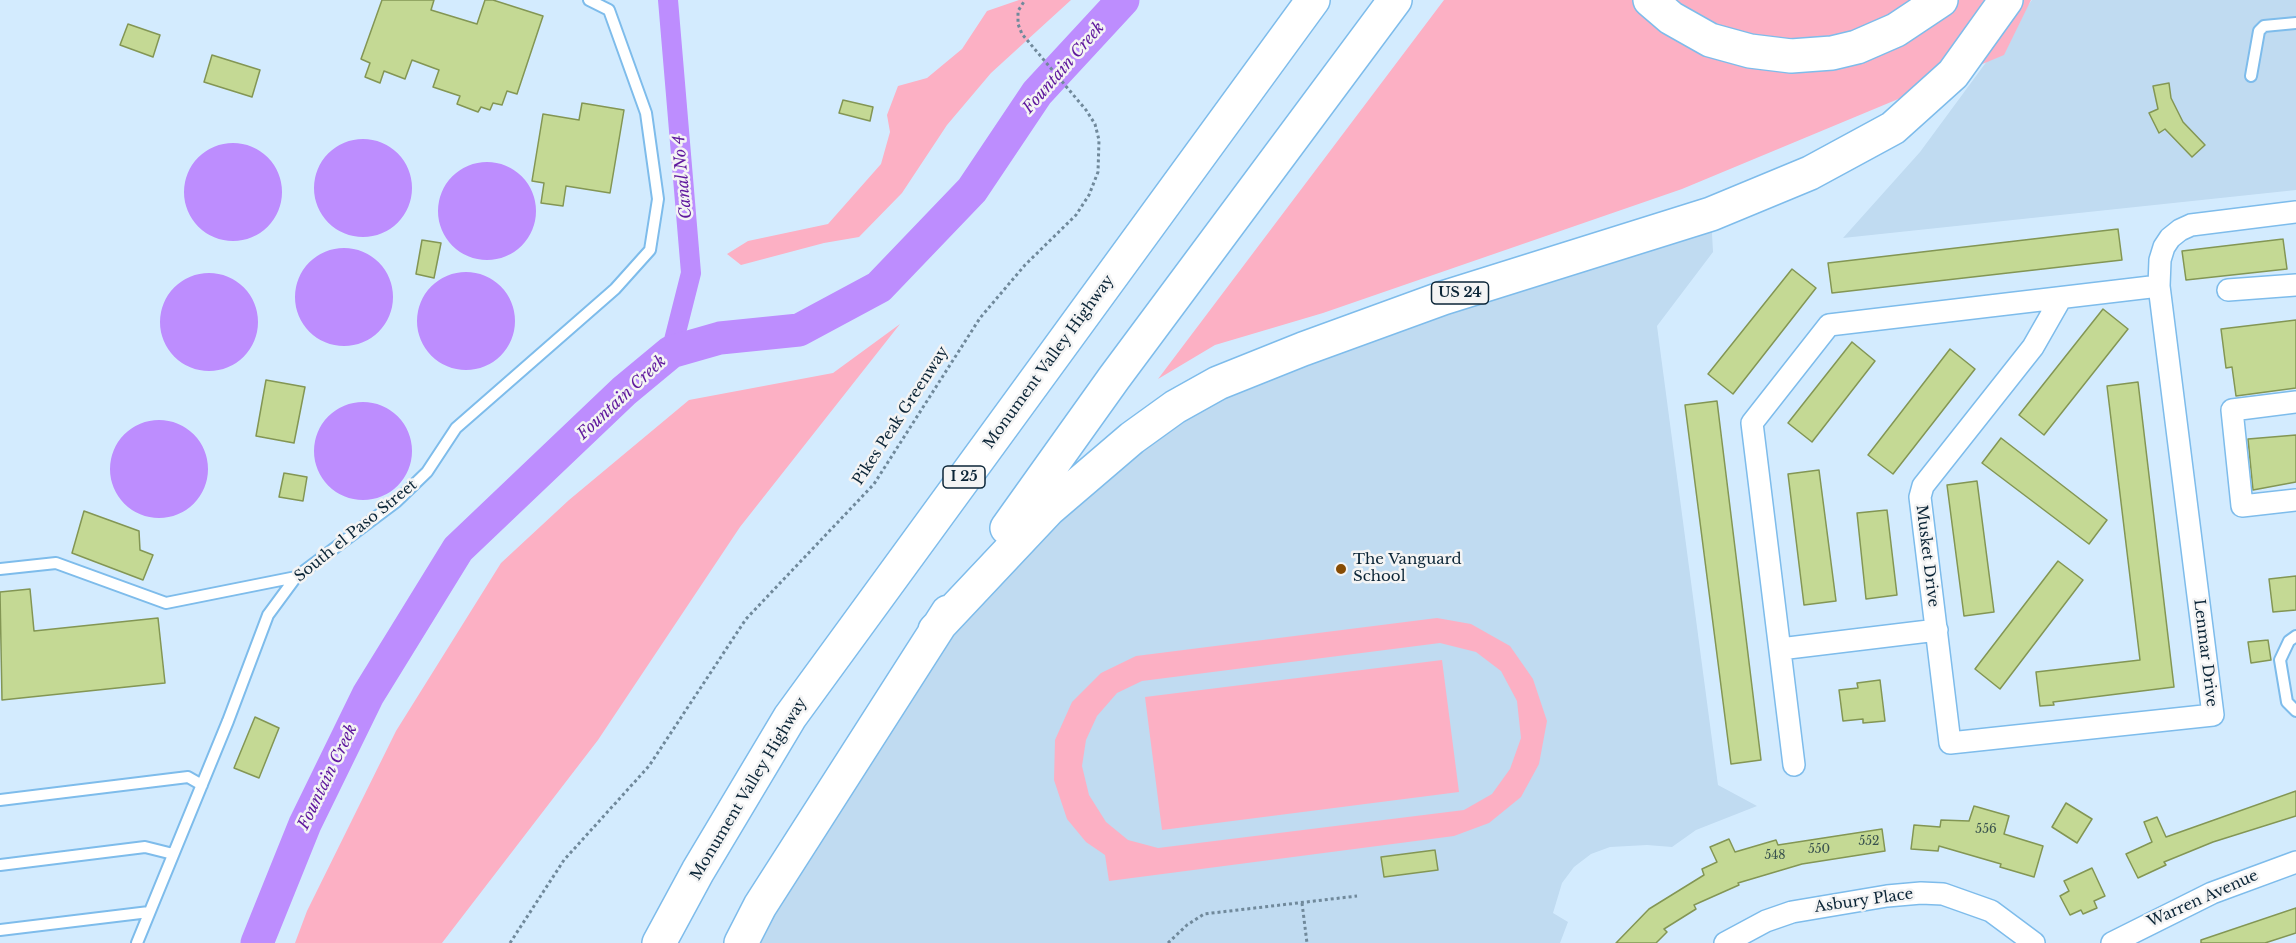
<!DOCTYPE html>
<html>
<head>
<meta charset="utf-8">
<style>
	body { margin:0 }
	canvas { display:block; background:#d3ebfe }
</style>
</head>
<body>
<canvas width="2296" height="943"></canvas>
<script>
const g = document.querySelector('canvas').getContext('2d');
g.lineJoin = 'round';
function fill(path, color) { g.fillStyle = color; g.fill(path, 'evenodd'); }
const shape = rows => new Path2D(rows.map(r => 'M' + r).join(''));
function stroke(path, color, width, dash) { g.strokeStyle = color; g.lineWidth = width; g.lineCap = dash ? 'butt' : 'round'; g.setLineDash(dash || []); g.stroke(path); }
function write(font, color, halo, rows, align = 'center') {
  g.font = font + ' "Libre Baskerville",serif'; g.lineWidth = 5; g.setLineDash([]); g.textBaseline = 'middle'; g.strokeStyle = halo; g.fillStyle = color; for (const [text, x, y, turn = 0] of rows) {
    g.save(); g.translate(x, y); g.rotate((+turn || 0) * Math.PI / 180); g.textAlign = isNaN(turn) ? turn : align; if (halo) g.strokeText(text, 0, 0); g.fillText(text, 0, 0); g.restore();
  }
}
fill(shape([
	[2032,0,2296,0,2296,190,1843,238,1920,152],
	[1711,214,1713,252,1657,326,1718,785,1757,806,1696,830,1672,847,1647,845,1610,847,1591,854,1574,867,1562,883,1553,913,1568,922,1560,943,741,943,935,630,1218,383]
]), '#c0dbf1');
fill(shape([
	[1019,0,1071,0,991,73,947,125,902,193,859,237,824,243,741,265,727,254,748,241,828,224,881,164,890,132,887,115,898,86,927,78,962,49,987,11],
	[1444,0,2031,0,2004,55,1682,189,1323,313,1215,345,1158,379],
	[900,324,740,527,598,740,442,943,295,943,307,911,396,731,501,563,569,500,689,400,833,373],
	[1437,618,1471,624,1510,646,1533,679,1547,721,1539,764,1521,797,1489,823,1454,836,1109,881,1105,855,1086,842,1067,819,1054,780,1055,740,1072,702,1101,673,1136,656],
	[1440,643,1476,652,1501,671,1517,701,1521,738,1510,769,1492,794,1464,810,1158,848,1128,840,1106,822,1089,795,1082,766,1086,740,1097,716,1117,693,1142,681],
	[1442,660,1459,792,1162,830,1145,697]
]), '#fcb0c4');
fill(shape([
	'314 188a49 49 0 1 1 98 0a49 49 0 1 1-98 0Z',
	'184 192a49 49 0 1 1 98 0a49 49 0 1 1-98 0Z',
	'438 211a49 49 0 1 1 98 0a49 49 0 1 1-98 0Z',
	'295 297a49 49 0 1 1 98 0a49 49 0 1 1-98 0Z',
	'417 321a49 49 0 1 1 98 0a49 49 0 1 1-98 0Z',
	'160 322a49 49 0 1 1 98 0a49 49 0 1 1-98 0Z',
	'314 451a49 49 0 1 1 98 0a49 49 0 1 1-98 0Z',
	'110 469a49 49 0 1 1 98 0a49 49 0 1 1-98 0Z'
]), '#bd8dfe');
stroke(shape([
	[668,0,691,273,671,352]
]), '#bd8dfe', 20);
stroke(shape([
	[257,943,305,824,368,695,458,549,624,391,671,352,720,338,799,330,879,287,972,190,1037,93,1123,0]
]), '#bd8dfe', 33);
const building = shape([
	[382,0,434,0,431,10,477,24,485,0,493,0,543,16,517,94,507,91,502,105,493,103,490,110,481,107,478,112,457,104,460,96,433,87,439,70,412,60,405,79,384,71,380,83,365,77,370,63,361,59,382,0],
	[128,24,160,35,153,57,120,45,128,24],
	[212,55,260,70,252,97,204,82,212,55],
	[2169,83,2171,98,2183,122,2205,145,2192,157,2165,129,2159,133,2149,113,2158,109,2153,86,2169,83],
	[843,100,873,107,870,121,839,113,843,100],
	[582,103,624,110,610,193,566,186,563,206,541,203,544,183,532,181,543,114,579,120,582,103],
	[2118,229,2122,260,1832,293,1828,263,2118,229],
	[2283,239,2287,269,2186,280,2182,251,2283,239],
	[422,240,441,243,434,278,416,274,422,240],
	[1792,269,1816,288,1733,394,1708,374,1792,269],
	[2103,309,2128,329,2044,435,2019,415,2103,309],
	[2296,320,2296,388,2236,396,2232,367,2226,368,2221,329,2296,320],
	[1852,342,1875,361,1812,442,1788,423,1852,342],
	[1950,349,1975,369,1893,474,1868,455,1950,349],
	[266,380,305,387,294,443,256,436,266,380],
	[2138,382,2174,687,2053,702,2054,705,2040,706,2036,672,2140,660,2107,386,2138,382],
	[1717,401,1761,760,1731,764,1685,405,1717,401],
	[2296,435,2296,482,2253,490,2248,439,2296,435],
	[2001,438,2107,520,2089,544,1982,463,2001,438],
	[1819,470,1836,601,1804,605,1788,474,1819,470],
	[284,473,307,477,303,501,279,497,284,473],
	[1977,481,1994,612,1964,616,1947,485,1977,481],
	[1887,510,1897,595,1866,599,1857,513,1887,510],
	[84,511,139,531,140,550,153,555,143,580,72,553,84,511],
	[2058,561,2083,580,2000,689,1975,669,2058,561],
	[2296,576,2296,610,2273,612,2269,579,2296,576],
	[30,589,34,631,158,618,165,683,2,700,0,592,30,589],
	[2268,640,2271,660,2251,663,2248,642,2268,640],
	[1880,680,1885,721,1863,723,1863,719,1843,721,1839,690,1858,688,1857,683,1880,680],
	[255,717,279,728,259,778,234,768,255,717],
	[2296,791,2296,816,2213,842,2164,862,2166,865,2138,878,2126,854,2152,842,2144,822,2157,817,2166,837,2296,791],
	[2066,803,2092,819,2077,843,2052,827,2066,803],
	[1974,806,2009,816,2004,834,2043,846,2034,877,2000,867,2001,864,1939,846,1938,851,1911,849,1914,825,1940,827,1941,820,1969,821,1974,806],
	[1882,829,1885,851,1802,864,1738,883,1739,885,1694,905,1696,909,1664,929,1667,932,1656,943,1616,943,1649,909,1704,875,1702,869,1717,862,1710,847,1729,839,1735,852,1776,840,1778,845,1882,829],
	[1435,850,1438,870,1384,877,1381,857,1435,850],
	[2092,868,2105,896,2094,901,2097,908,2083,914,2081,910,2070,915,2060,896,2069,891,2064,881,2092,868],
	[2296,908,2296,933,2265,943,2201,943,2201,940,2296,908]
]);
fill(building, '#c4d994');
stroke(building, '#839654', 1.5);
const service = shape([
	[2251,76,2259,31,2264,26,2296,23],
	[0,569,56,563,166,603,296,577],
	[2296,636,2289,641,2280,660,2287,702,2296,711],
	[0,800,188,777,202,785],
	[0,865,145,847,173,854],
	[0,930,149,912],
	[137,943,228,721,268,615,296,577,396,502,427,472,456,428,615,289,650,250,658,199,646,113,609,10,589,0]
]);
const minor = shape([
	[2228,290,2296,285],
	[2061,298,2033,347,1923,486,1920,497,1950,743,2213,715,2159,286],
	[2296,402,2232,410,2242,506,2296,500],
	[1780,649,1937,630],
	[1794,765,1752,423,1829,325,2159,286,2160,260,2164,247,2170,238,2180,230,2191,225,2296,212],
	[1725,943,1766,921,1792,912,1887,896,1921,893,1943,894,1991,911,2034,943],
	[2112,943,2212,893,2296,862]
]);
const motorway = shape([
	[1650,0,1671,18,1710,40,1750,51,1791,56,1832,53,1857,47,1896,30,1941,0],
	[1007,528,1114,378,1395,0],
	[935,630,1049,509,1132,438,1175,407,1218,383,1303,349,1443,298,1711,214,1810,173,1893,128,1953,74,2006,0],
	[659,943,698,871,790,717,1313,0],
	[741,943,760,906,948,612]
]);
stroke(service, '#7ebceb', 14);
stroke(minor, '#7ebceb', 24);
stroke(motorway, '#7ebceb', 36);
stroke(shape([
	[1302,903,1307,943],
	[510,943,564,860,649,766,746,619,874,484,980,318,1025,265,1076,215,1089,195,1098,172,1099,140,1095,124,1086,110,1022,34,1018,24,1018,11,1025,0],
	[1168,943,1187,925,1204,914,1357,896]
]), '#70899b', 3, [3, 3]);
stroke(service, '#fff', 10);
stroke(minor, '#fff', 21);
stroke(motorway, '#fff', 33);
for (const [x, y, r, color] of [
	[1341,569,6,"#874c04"]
]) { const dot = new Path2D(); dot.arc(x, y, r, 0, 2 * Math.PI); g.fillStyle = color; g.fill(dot); stroke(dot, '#f4f4f4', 2); }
write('12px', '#39524e', null, [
	["556",1986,830],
	["552",1869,842],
	["550",1819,850],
	["548",1775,856]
]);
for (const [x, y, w] of [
	[1460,293,57],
	[964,477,42]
]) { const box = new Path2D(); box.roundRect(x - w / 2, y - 11, w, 22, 4.5); g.fillStyle = '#f4f4f4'; g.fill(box); stroke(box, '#0b2537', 1.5); }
write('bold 14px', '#0b2537', null, [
	["US 24",1460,293],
	["I 25",964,477]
]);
write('15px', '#0b2537', '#f4f4f4', [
	["Monument Valley Highway",1049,362,-54],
	["Pikes Peak Greenway",901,416,-57],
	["South el Paso Street",356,531,-39],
	["Musket Drive",1927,556,83],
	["Lenmar Drive",2205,653,83],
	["Monument Valley Highway",749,789,-59],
	["Warren Avenue",2203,899,-24],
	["Asbury Place",1864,901,-8]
]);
write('15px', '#0b2537', '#f4f4f4', [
	["The Vanguard",1353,560],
	["School",1353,577]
], 'left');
write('italic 16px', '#5f189d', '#f4f4f4', [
	["Fountain Creek",1064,68,-49],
	["Canal No 4",683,177,-95],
	["Fountain Creek",622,398,-43],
	["Fountain Creek",328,777,-64]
]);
</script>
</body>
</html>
